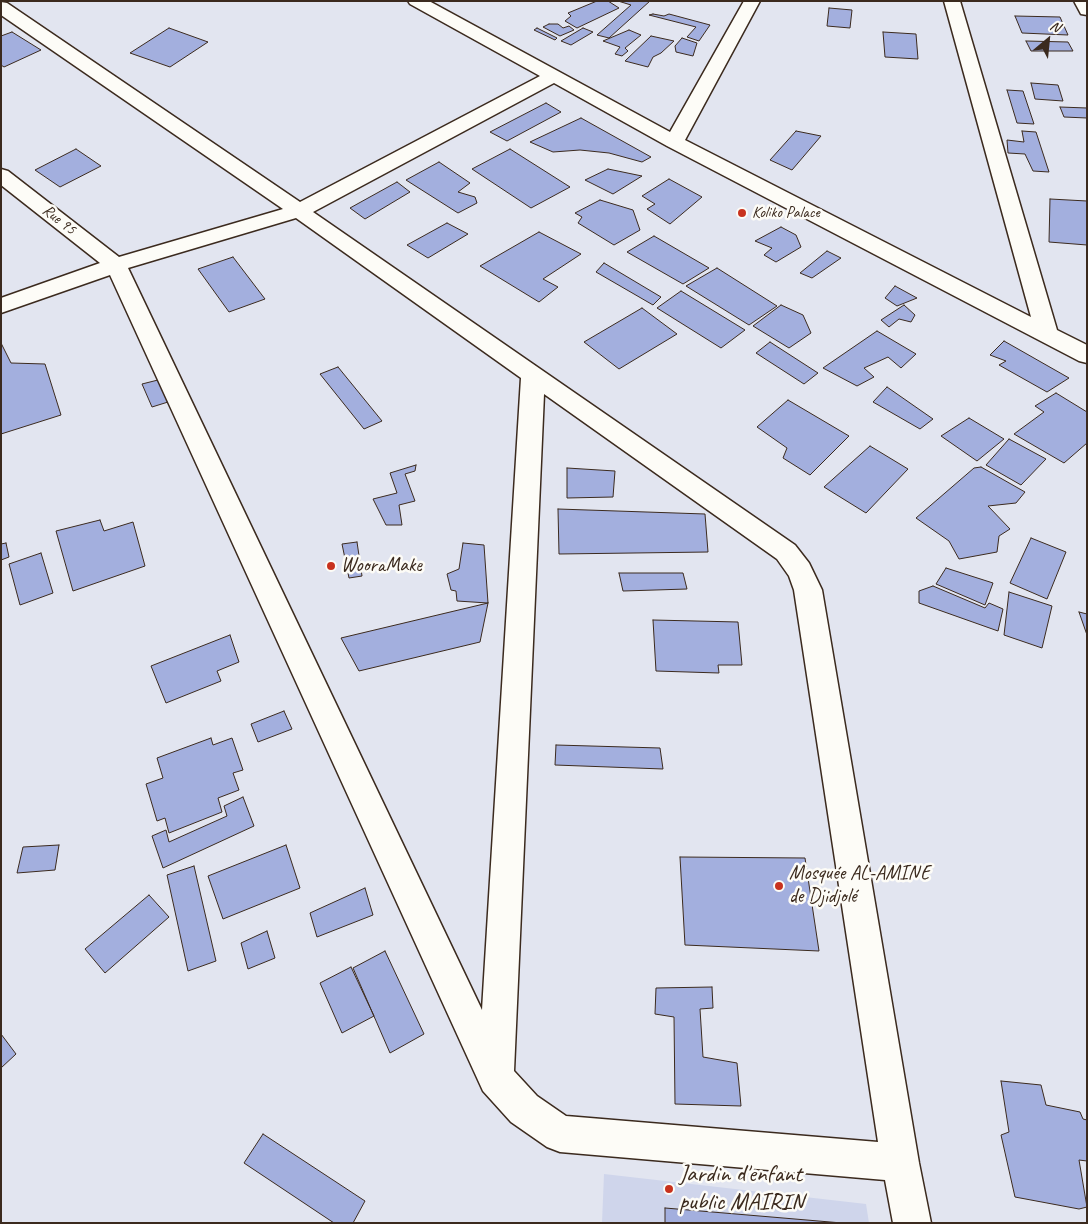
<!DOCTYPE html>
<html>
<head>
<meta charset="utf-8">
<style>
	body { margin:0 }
	#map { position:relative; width:1088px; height:1224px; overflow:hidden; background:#e2e5f0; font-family:Caveat,sans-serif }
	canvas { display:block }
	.frame { position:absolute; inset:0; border:2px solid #3b2a1e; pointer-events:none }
	.north { position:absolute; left:1023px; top:15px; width:50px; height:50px; -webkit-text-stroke:4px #fdfcf7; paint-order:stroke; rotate:28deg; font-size:14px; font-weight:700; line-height:20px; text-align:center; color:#3b2a1e }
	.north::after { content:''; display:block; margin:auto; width:18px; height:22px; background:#3b2a1e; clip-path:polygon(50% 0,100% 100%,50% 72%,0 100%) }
</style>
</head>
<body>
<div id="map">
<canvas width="1088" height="1224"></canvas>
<div class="frame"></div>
<div class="north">N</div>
</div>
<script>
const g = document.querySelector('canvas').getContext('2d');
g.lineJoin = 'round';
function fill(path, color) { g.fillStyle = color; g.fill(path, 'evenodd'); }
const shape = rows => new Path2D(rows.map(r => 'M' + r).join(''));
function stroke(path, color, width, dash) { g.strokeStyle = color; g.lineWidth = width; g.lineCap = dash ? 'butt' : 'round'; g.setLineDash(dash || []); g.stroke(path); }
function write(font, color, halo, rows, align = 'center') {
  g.font = font + ' Caveat,sans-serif'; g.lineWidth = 5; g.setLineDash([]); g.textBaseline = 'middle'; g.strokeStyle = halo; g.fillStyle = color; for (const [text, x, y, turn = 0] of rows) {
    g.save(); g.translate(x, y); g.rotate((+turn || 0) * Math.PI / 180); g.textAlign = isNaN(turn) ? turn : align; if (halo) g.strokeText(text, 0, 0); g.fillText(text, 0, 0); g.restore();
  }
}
fill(shape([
	[604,1174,866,1204,869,1223,602,1223]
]), '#cfd5eb');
const building = shape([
	[597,1,608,1,619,8,577,28,565,21,571,16,568,13,597,1],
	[618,1,650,1,609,38,597,35,631,5,618,1],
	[829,8,852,10,850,28,827,26,829,8],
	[653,14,664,16,669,14,710,25,699,41,687,37,696,27,649,15,653,14],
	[1015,16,1060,17,1068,35,1022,33,1015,16],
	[549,24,558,24,563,28,569,26,574,30,560,36,543,27,549,24],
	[169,28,208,42,170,67,130,53,169,28],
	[537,28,557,38,555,40,534,30,537,28],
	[583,28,593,32,571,45,561,41,583,28],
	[629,30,641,35,625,48,628,51,622,56,615,54,620,47,603,41,629,30],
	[12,32,41,50,4,67,1,65,1,36,12,32],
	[883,32,916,34,918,59,885,57,883,32],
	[651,36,674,41,661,53,653,57,648,67,625,61,651,36],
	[682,38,697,43,693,56,676,52,675,46,682,38],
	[1026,41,1068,42,1073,51,1031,51,1026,41],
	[1031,83,1058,85,1063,101,1035,99,1031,83],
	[1007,90,1023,91,1034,124,1017,123,1007,90],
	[546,103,561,112,507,141,490,132,546,103],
	[1060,107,1087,108,1087,118,1064,117,1060,107],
	[581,118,651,157,642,162,609,153,580,150,553,152,530,142,581,118],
	[796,131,821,136,792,170,770,160,796,131],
	[1022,131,1036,132,1049,172,1033,171,1025,154,1008,153,1007,140,1024,142,1022,131],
	[76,149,101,166,60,187,35,170,76,149],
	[510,149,570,187,531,208,472,169,510,149],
	[439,162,470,183,458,192,475,197,477,203,458,213,406,180,439,162],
	[608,169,642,176,613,194,585,180,608,169],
	[669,179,702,197,670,224,647,209,655,204,642,196,669,179],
	[397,182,410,192,365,219,350,208,397,182],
	[1050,199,1087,201,1087,245,1049,242,1050,199],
	[600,200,633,210,640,230,614,245,578,223,582,217,575,213,600,200],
	[447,223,468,234,428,258,407,245,447,223],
	[781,227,796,235,801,247,776,262,764,255,772,248,755,241,781,227],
	[539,232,581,254,543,279,558,287,539,302,480,266,539,232],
	[654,236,709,268,683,284,627,252,654,236],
	[827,251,841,258,812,278,800,273,827,251],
	[233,257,265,299,229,312,198,269,233,257],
	[604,263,661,297,653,305,596,272,604,263],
	[717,268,777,306,749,325,686,286,717,268],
	[895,286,917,298,897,306,885,298,895,286],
	[681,291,745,330,721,348,657,308,681,291],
	[781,305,803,315,811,333,789,348,753,326,781,305],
	[904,305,915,315,911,322,899,319,889,327,881,320,904,305],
	[642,308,677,334,619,369,584,342,642,308],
	[877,331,916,354,901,368,888,357,864,368,874,377,857,386,823,368,877,331],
	[1004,341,1069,378,1047,392,999,365,1006,361,990,355,1004,341],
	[770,342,818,373,804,384,756,353,770,342],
	[1,343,11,363,45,364,61,415,1,434,1,343],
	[338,367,382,421,364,429,320,374,338,367],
	[158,380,168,402,152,407,142,384,158,380],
	[887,387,933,419,920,429,873,402,887,387],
	[1056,393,1087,412,1087,443,1064,463,1014,434,1044,412,1035,406,1056,393],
	[788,400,849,436,810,475,783,458,787,448,757,427,788,400],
	[969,418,1004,439,977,461,941,436,969,418],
	[1009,439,1046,459,1021,485,986,465,1009,439],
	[870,446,908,469,866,513,824,487,870,446],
	[416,465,415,471,405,474,415,501,399,505,402,525,386,525,373,499,397,493,390,473,416,465],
	[981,467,1025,492,1016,503,988,506,1010,529,999,536,997,552,959,559,949,541,916,518,974,468,981,467],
	[567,468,615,471,613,497,567,498,567,468],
	[558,509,705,514,708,552,559,554,558,509],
	[100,520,104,531,133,522,145,566,73,591,56,531,100,520],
	[1031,538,1066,552,1047,599,1010,583,1031,538],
	[357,542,362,576,349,578,342,544,357,542],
	[6,543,9,557,1,560,1,544,6,543],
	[463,543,484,545,488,603,457,601,456,591,451,590,447,574,459,569,463,543],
	[41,553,53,593,20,605,9,564,41,553],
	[946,568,993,583,985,605,936,584,946,568],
	[619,573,683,573,687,589,623,591,619,573],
	[933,586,985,608,989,603,1003,609,998,631,919,603,919,591,933,586],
	[1009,592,1052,606,1042,648,1004,635,1009,592],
	[488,603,480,642,359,671,341,638,488,603],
	[1079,612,1087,614,1087,635,1079,612],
	[653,620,738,622,742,665,718,665,719,673,656,671,653,620],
	[230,635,239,662,217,671,221,681,166,703,151,666,230,635],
	[284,711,292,729,258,742,251,724,284,711],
	[211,738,213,745,232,738,243,770,233,773,239,790,218,798,222,812,169,833,165,818,157,821,146,784,163,778,157,758,211,738],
	[556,745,660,748,663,769,555,765,556,745],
	[243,797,254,826,163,868,152,836,166,830,169,842,227,816,224,806,243,797],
	[59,845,55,870,17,873,23,847,59,845],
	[286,845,300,888,223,919,208,876,286,845],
	[680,857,805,858,819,951,685,945,680,857],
	[194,866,216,961,188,971,167,875,194,866],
	[365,888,373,915,317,937,310,913,365,888],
	[149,895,169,917,105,973,85,949,149,895],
	[267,931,275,958,248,969,241,943,267,931],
	[385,951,424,1034,390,1053,353,968,385,951],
	[351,967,374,1016,342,1033,320,983,351,967],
	[712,987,713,1008,700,1009,703,1057,737,1063,741,1106,675,1104,674,1017,655,1014,656,988,712,987],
	[1,1034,16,1054,1,1068,1,1034],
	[1001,1081,1041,1085,1046,1105,1080,1112,1083,1119,1087,1120,1087,1161,1079,1160,1087,1207,1079,1209,1015,1197,1001,1135,1009,1132,1001,1081],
	[263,1134,365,1201,353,1223,334,1223,244,1163,263,1134],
	[665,1208,842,1223,665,1223,665,1208]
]);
fill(building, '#a3afde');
stroke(building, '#3b2a1e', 1);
const street = shape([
	[408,1,429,1,670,132,744,1,760,1,685,140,1031,317,944,1,960,1,1057,330,1087,345,1087,363,1079,361,667,146,554,83,313,212,795,545,809,563,822,590,919,1163,931,1223,893,1223,885,1180,560,1152,547,1147,511,1122,483,1091,110,275,1,313,1,298,100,263,1,185,1,169,8,171,119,257,283,209,1,15,1,2,7,3,300,202,540,76,410,4,408,1],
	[296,218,521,378,482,1010,128,268,296,218],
	[544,394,777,559,789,576,794,590,878,1142,566,1116,537,1096,514,1071,544,394]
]);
const secondary = shape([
	[1074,1,1087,1,1087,15,1081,14,1074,1]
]);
stroke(street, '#3b2a1e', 3);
stroke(secondary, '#3b2a1e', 3);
fill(street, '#fdfcf7');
fill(secondary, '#fdfcf7');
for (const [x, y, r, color] of [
	[742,213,5,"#c8321e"],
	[331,566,5,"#c8321e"],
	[779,886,5,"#c8321e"],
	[669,1189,5,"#c8321e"]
]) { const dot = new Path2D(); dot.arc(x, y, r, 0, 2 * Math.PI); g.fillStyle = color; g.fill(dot); stroke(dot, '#fdfcf7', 2); }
write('16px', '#3b2a1e', '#fdfcf7', [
	["Koliko Palace",752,213]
], 'left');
write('16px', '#3b2a1e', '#fdfcf7', [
	["Rue 95",59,220,38]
]);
write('20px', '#3b2a1e', '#fdfcf7', [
	["WooraMake",341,566],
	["Mosquée AL-AMINE",789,874],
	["de Djidjolé",789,897]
], 'left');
write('24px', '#3b2a1e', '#fdfcf7', [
	["Jardin d'enfant",679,1175],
	["public MAIRIN",679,1203]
], 'left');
</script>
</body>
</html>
